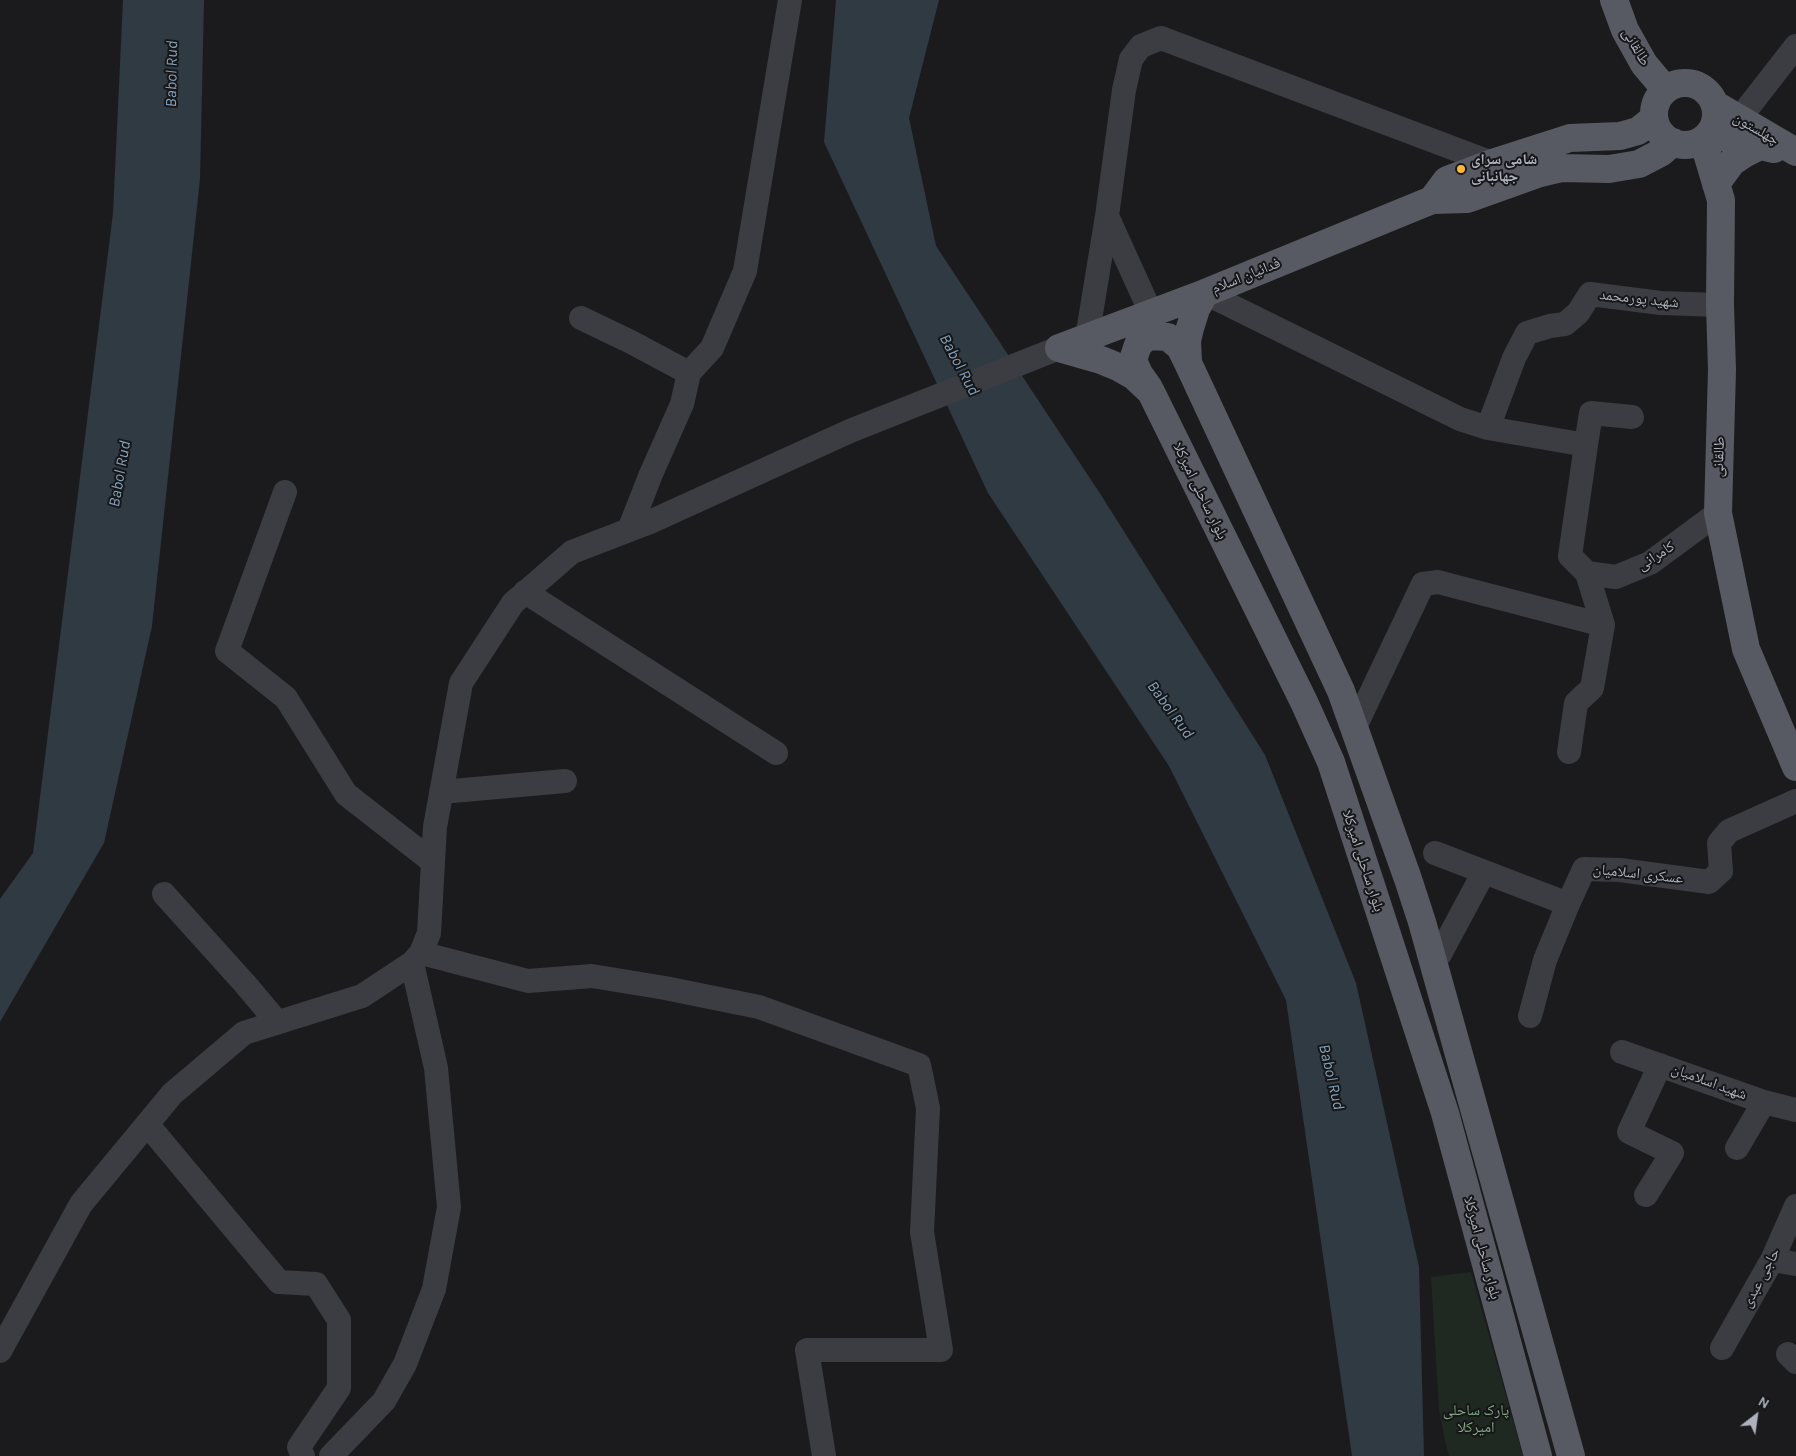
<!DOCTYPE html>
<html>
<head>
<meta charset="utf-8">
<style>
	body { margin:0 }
	#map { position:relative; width:1796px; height:1456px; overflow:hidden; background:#1b1b1d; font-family:Karla,sans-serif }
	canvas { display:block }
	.north { position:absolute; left:1731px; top:1391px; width:50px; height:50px; -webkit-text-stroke:4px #161618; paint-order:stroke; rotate:30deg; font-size:14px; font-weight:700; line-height:20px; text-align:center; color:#adb2bd }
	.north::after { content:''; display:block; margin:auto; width:18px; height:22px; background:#adb2bd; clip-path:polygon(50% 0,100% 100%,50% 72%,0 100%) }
</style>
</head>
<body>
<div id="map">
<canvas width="1796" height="1456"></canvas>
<div class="north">N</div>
</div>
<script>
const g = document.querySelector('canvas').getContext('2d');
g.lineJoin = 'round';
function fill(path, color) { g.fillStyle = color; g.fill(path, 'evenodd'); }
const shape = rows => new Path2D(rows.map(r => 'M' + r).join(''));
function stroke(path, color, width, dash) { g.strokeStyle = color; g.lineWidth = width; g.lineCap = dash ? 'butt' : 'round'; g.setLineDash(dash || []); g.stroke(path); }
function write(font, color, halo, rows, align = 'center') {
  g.font = font + ' Karla,"Noto Naskh Arabic",sans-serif'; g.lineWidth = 4; g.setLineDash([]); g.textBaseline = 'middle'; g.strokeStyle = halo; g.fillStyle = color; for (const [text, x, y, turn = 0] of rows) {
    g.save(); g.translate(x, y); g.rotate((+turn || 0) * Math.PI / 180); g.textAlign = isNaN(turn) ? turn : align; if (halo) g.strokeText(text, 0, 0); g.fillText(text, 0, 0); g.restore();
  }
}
fill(shape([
	[1471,1272,1523,1456,1449,1456,1445,1441,1439,1409,1431,1277]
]), '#202921');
fill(shape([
	[123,0,204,0,200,179,152,626,104,843,0,1022,0,899,33,853,113,213],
	[836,0,939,0,909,118,936,246,1101,495,1265,755,1356,983,1419,1267,1424,1456,1352,1456,1286,1000,1169,766,988,493,824,142]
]), '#2f3a43');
stroke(shape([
	[1739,119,1796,46],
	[1107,216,1151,313],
	[1205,293,1460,419,1488,428,1586,445,1570,556,1587,573,1603,625,1592,688,1576,703,1569,752],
	[581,318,631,342,689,373],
	[1087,338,1107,216,1124,90,1131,59,1141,46,1161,38,1492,163],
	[1488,428,1514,358,1527,333,1550,326,1565,324,1578,313,1590,294,1661,303,1720,305],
	[1586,445,1591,413,1632,417],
	[285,492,227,651,286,698,346,794,433,862],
	[629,530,651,474,682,404,689,373,712,348,745,271,790,0],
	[1587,573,1616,577,1650,563,1718,513],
	[525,592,776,753],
	[1354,729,1423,584,1438,582,1603,625],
	[441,792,565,781],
	[1435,853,1568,904,1584,869,1620,870,1709,882,1721,871,1719,843,1729,831,1796,801],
	[164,894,246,985,277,1022],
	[421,953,528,981,592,976,665,988,759,1007,919,1065,928,1108,922,1232,941,1350,807,1350,824,1456],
	[1440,954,1484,872],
	[1530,1016,1545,960,1568,904],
	[1622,1052,1764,1102,1796,1110],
	[147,1124,279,1282,316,1284,339,1320,339,1388,299,1447,303,1456],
	[1737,1148,1764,1102],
	[1646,1195,1672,1153,1629,1132,1660,1065],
	[1772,1260,1796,1264],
	[1722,1348,1772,1260,1796,1206],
	[0,1351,81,1204,172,1094,244,1033,362,996,412,963,421,953,429,933,435,827,461,683,513,603,572,552,650,522,850,431,1059,348],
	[1788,1354,1796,1362],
	[331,1456,384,1401,405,1364,434,1289,449,1207,436,1068,412,963]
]), '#3b3d43', 24);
stroke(shape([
	[1614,0,1625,30,1644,64,1665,89],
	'1654 114a31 31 0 1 1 62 0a31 31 0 1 1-62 0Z',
	[1716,105,1796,152],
	[1710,134,1774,149],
	[1703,140,1721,200,1720,305,1722,370,1718,513,1746,649,1796,767],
	[1716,184,1732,162,1744,154,1760,146],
	[1432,200,1447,180,1492,163,1570,138,1620,136,1638,131,1654,118],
	[1205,293,1196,309,1190,328,1187,341,1188,363,1341,691,1408,879,1422,922,1571,1456],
	[1059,348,1101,360,1118,367,1134,376,1151,392,1304,702,1331,762,1445,1113,1538,1456],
	[1059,348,1205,293,1432,200,1467,199,1537,174,1562,168,1609,169,1639,164,1662,152,1673,142],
	[1149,388,1139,374,1133,360,1138,345,1147,336,1168,337,1180,347,1188,363]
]), '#575a62', 28);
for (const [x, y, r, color] of [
	[1461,169,5,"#fdb933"]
]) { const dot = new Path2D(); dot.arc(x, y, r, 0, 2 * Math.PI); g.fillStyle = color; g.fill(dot); stroke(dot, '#161618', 2); }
write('15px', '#adb2bd', '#161618', [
	["طالقانی",1636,47,60],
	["چهلستون",1756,129,30],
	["فدائیان اسلام",1246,276,-22],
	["شهید پورمحمد",1639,299,6],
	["طالقانی",1719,457,-88],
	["بلوار ساحلی امیرکلا",1200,491,64],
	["کامرانی",1656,556,-32],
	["بلوار ساحلی امیرکلا",1363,861,72],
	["عسکری اسلامیان",1638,874,6],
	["شهید اسلامیان",1709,1082,20],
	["بلوار ساحلی امیرکلا",1482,1248,75],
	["حاجی عبدی",1761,1278,-62]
]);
write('bold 15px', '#adb2bd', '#161618', [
	["شامی سرای",1471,160],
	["جهانبانی",1471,177]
], 'left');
write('15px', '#83a985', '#161618', [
	["پارک ساحلی",1476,1411],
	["امیرکلا",1476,1428]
]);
write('italic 16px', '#82a0b9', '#161618', [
	["Babol Rud",172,74,-89],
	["Babol Rud",959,365,62],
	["Babol Rud",120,474,-80],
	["Babol Rud",1170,710,54],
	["Babol Rud",1331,1077,77]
]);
</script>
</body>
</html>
